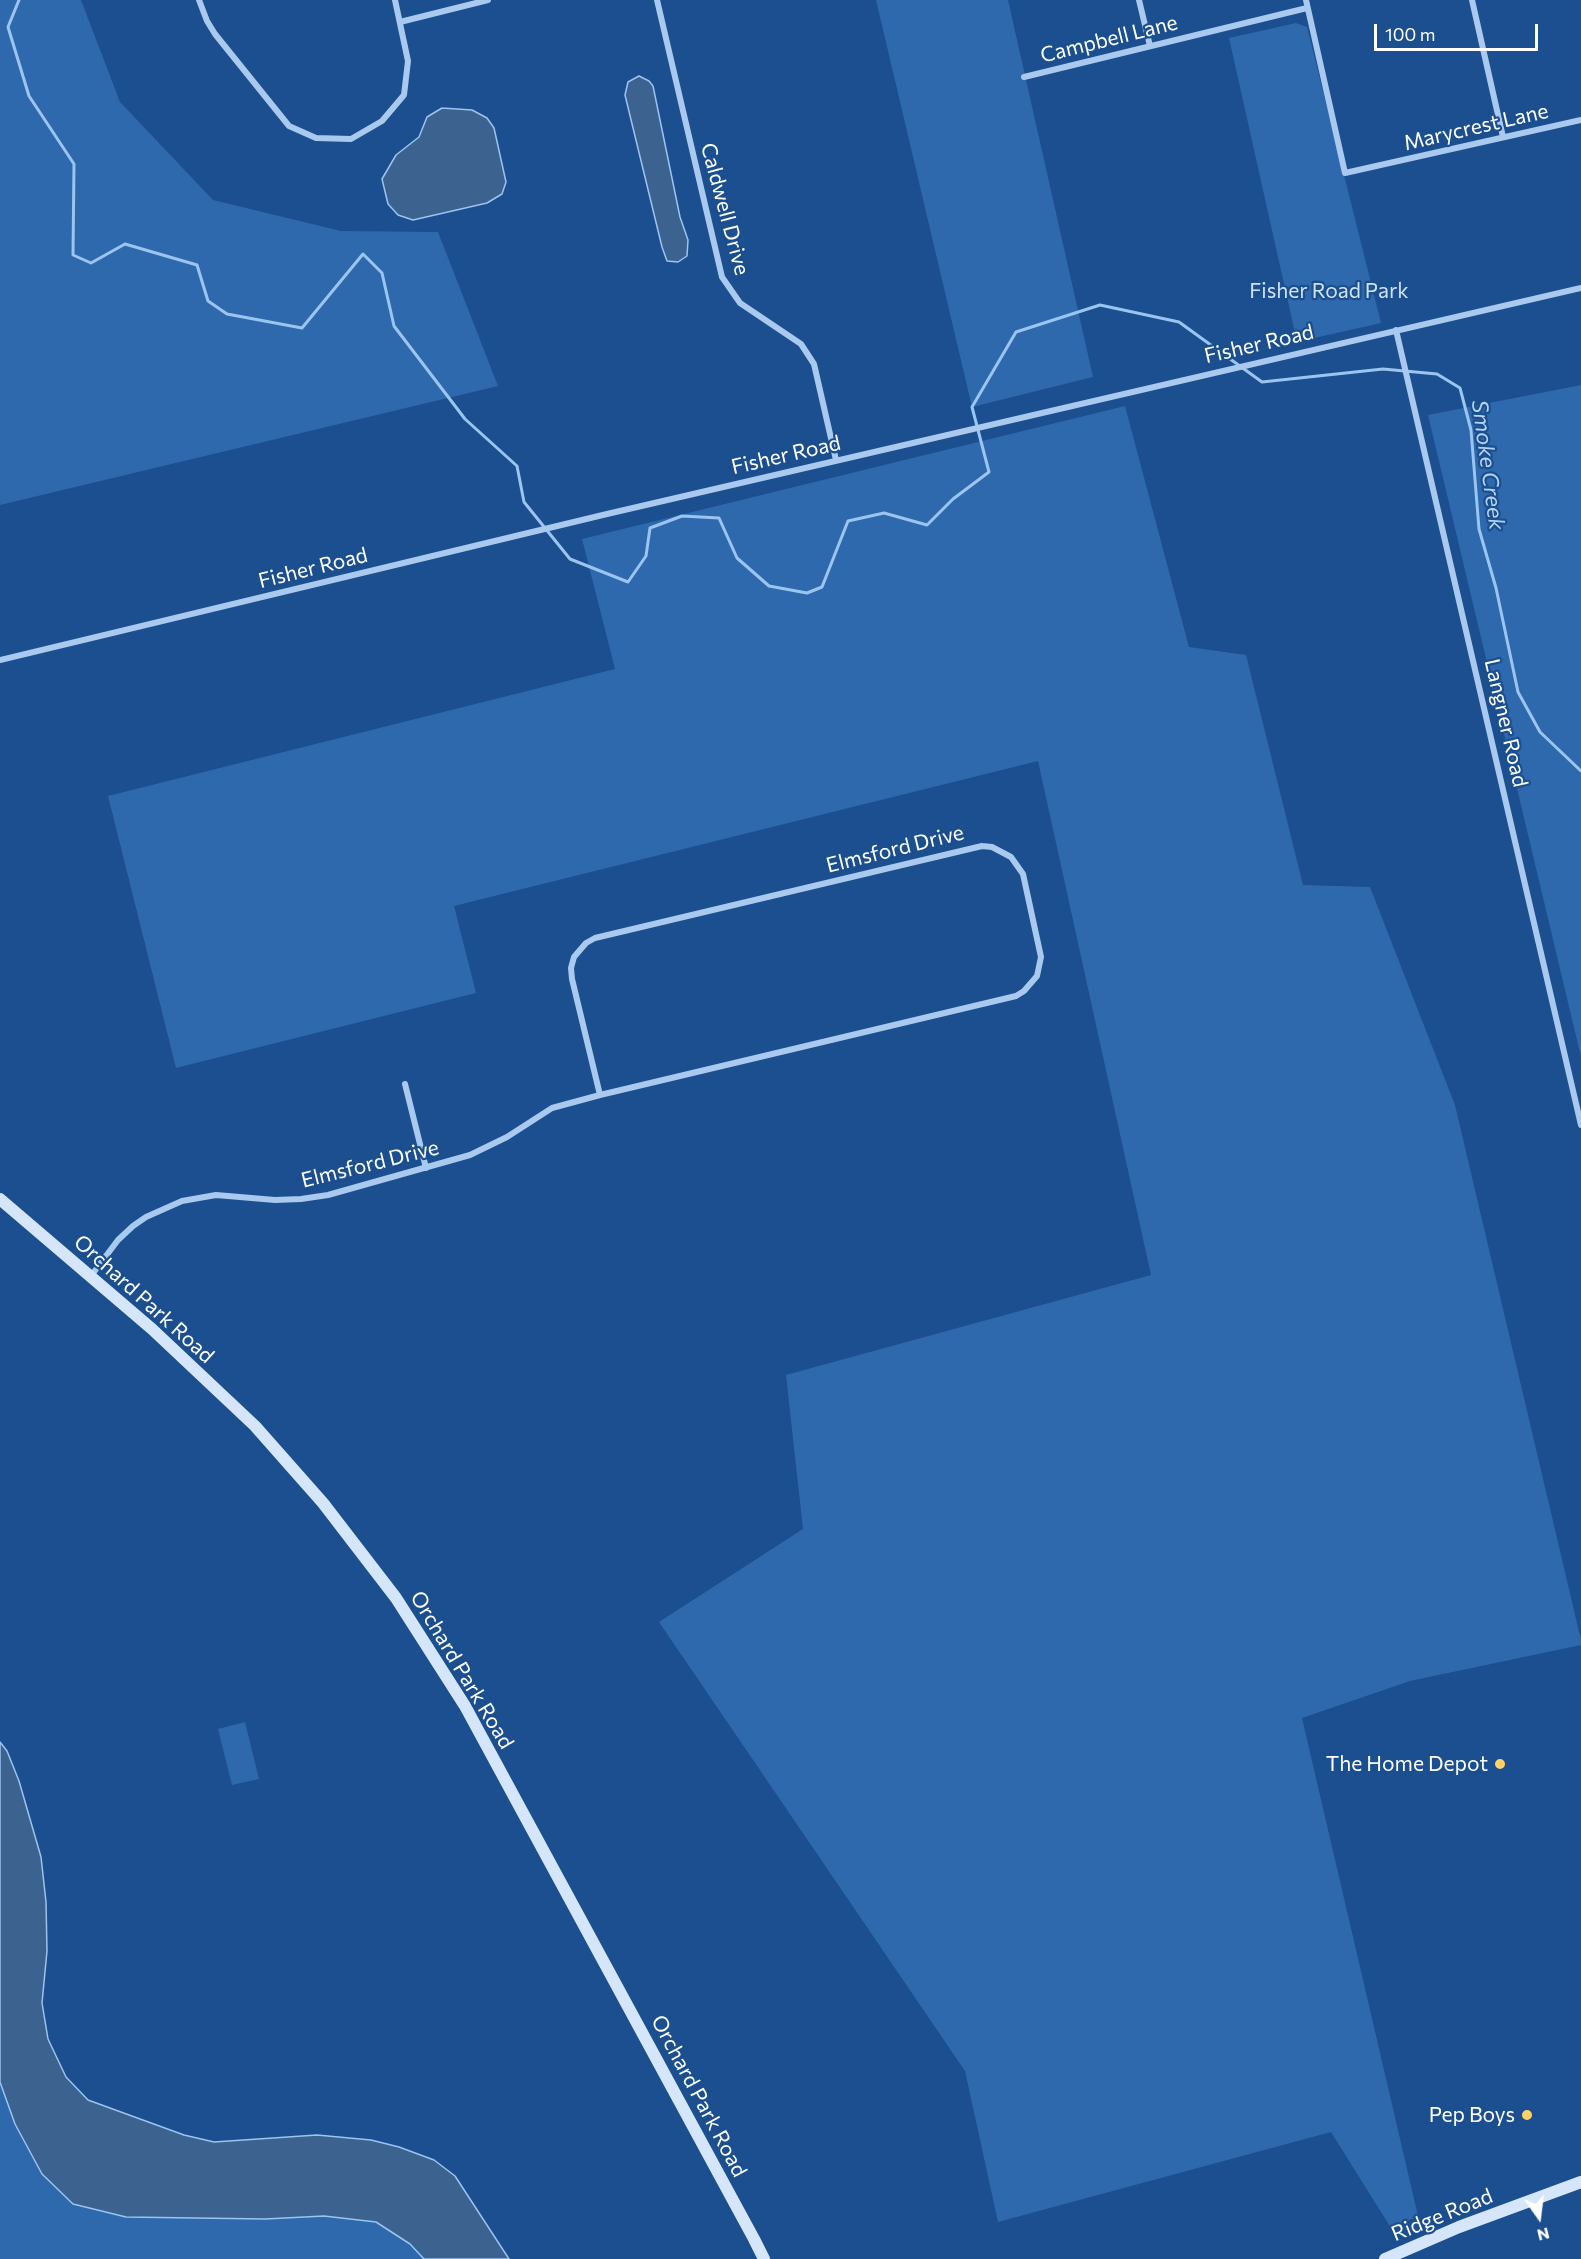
<!DOCTYPE html>
<html>
<head>
<meta charset="utf-8">
<style>
	body { margin:0 }
	#map { position:relative; width:1581px; height:2259px; overflow:hidden; background:#1b4f8f; font-family:Commissioner,sans-serif }
	canvas { display:block }
	.north { position:absolute; left:1509px; top:2187px; width:60px; height:60px; -webkit-text-stroke:4px #1b4f8f; paint-order:stroke; rotate:166deg; font-size:16px; font-weight:700; line-height:24px; text-align:center; color:#fff }
	.north::after { content:''; display:block; margin:auto; width:21px; height:27px; background:#fff; clip-path:polygon(50% 0,100% 100%,50% 72%,0 100%) }
	.scale { position:absolute; left:1374px; top:24px; width:164px; height:27px; box-sizing:border-box; border:3px solid #fff; border-top:0; padding-left:8px; font-size:18px; line-height:21px; white-space:nowrap; color:#fff; -webkit-text-stroke:4px #1b4f8f; paint-order:stroke }
</style>
</head>
<body>
<div id="map">
<canvas width="1581" height="2259"></canvas>
<div class="north">N</div>
<div class="scale">100 m</div>
</div>
<script>
const g = document.querySelector('canvas').getContext('2d');
g.lineJoin = 'round';
function fill(path, color) { g.fillStyle = color; g.fill(path, 'evenodd'); }
const shape = rows => new Path2D(rows.map(r => 'M' + r).join(''));
function stroke(path, color, width, dash) { g.strokeStyle = color; g.lineWidth = width; g.lineCap = dash ? 'butt' : 'round'; g.setLineDash(dash || []); g.stroke(path); }
function write(font, color, halo, rows, align = 'center') {
  g.font = font + ' Commissioner,sans-serif'; g.lineWidth = 4.5; g.setLineDash([]); g.textBaseline = 'middle'; g.strokeStyle = halo; g.fillStyle = color; for (const [text, x, y, turn = 0] of rows) {
    g.save(); g.translate(x, y); g.rotate((+turn || 0) * Math.PI / 180); g.textAlign = isNaN(turn) ? turn : align; if (halo) g.strokeText(text, 0, 0); g.fillText(text, 0, 0); g.restore();
  }
}
fill(shape([
	[0,0,81,0,120,102,213,200,341,231,438,232,498,386,0,505],
	[876,0,1008,0,1093,377,972,407],
	[1296,23,1307,27,1381,323,1297,342,1229,38],
	[1581,385,1581,1057,1428,415],
	[1125,406,1189,647,1246,655,1303,885,1370,887,1455,1105,1581,1640,1581,1645,1410,1681,1302,1718,1418,2216,1391,2228,1331,2132,998,2222,965,2071,659,1622,803,1529,786,1375,1151,1275,1038,761,454,906,476,993,176,1068,108,796,615,669,582,539],
	[245,1722,259,1779,232,1785,218,1729],
	[0,2082,15,2124,126,2217,265,2219,324,2216,377,2222,410,2244,424,2259,0,2259]
]), '#2e69ad');
const water = shape([
	[639,76,649,81,653,86,680,217,688,240,687,256,678,262,667,261,662,247,625,95,628,82,639,76],
	[442,108,472,110,487,118,494,128,506,182,502,194,487,203,413,220,398,215,388,204,382,179,396,155,419,137,427,117,442,108],
	[0,1742,7,1751,19,1781,41,1857,46,1902,47,1951,42,2003,48,2039,66,2077,88,2100,184,2135,214,2142,317,2135,371,2140,399,2147,434,2160,455,2176,509,2259,424,2259,410,2244,376,2222,324,2216,265,2219,126,2217,73,2204,42,2174,15,2124,0,2082,0,1742]
]);
fill(water, '#3c6290');
stroke(water, '#9cc4f0', 1.5);
stroke(shape([
	[19,0,8,27,29,96,74,164,73,255,91,263,125,244,197,265,208,301,227,314,302,328,363,254,382,273,394,326,465,419,517,466,524,502,570,559,628,582,646,556,650,528,682,516,719,518,737,558,769,586,807,593,822,587,848,521,884,513,927,525,953,499,989,472,972,407,1016,332,1100,305,1179,322,1262,382,1383,369,1437,374,1460,388,1471,430,1479,529,1496,588,1518,692,1540,732,1581,771]
]), '#9cc4f0', 3);
stroke(shape([
	[199,0,207,21,215,34,289,126,316,138,351,139,382,121,404,95,408,61,395,0],
	[657,0,722,277,740,303,801,344,814,364,836,460],
	[1139,0,1150,46],
	[1306,0,1345,173,1581,120],
	[1472,0,1503,137],
	[400,22,488,0],
	[1024,77,1307,8],
	[1396,330,1581,1125],
	[0,660,607,514,1581,288],
	[982,846,992,847,1011,857,1023,874,1041,957,1037,976,1024,991,1016,996,600,1095,572,979,571,968,574,957,586,943,595,938,982,846],
	[405,1084,426,1168],
	[91,1276,118,1240,133,1226,146,1217,182,1201,216,1195,275,1200,301,1199,328,1195,470,1155,507,1137,552,1108,600,1095]
]), '#a9c9ee', 6);
stroke(shape([
	[0,1199,152,1329,255,1426,323,1503,396,1598,465,1706,754,2239,764,2259],
	[1385,2259,1459,2227,1581,2182]
]), '#d6e6fa', 12);
for (const [x, y, r, color] of [
	[1500,1764,6,"#ffd166"],
	[1527,2115,6,"#ffd166"]
]) { const dot = new Path2D(); dot.arc(x, y, r, 0, 2 * Math.PI); g.fillStyle = color; g.fill(dot); stroke(dot, '#1b4f8f', 2); }
write('21px', '#fff', '#1b4f8f', [
	["Campbell Lane",1109,39,-14],
	["Marycrest Lane",1476,127,-13],
	["Caldwell Drive",725,209,75],
	["Fisher Road",1259,344,-13],
	["Fisher Road",786,455,-13],
	["Fisher Road",313,568,-14],
	["Langner Road",1506,723,77],
	["Elmsford Drive",895,849,-14],
	["Elmsford Drive",370,1164,-14],
	["Orchard Park Road",144,1299,42],
	["Orchard Park Road",462,1670,59],
	["Orchard Park Road",699,2096,62],
	["Ridge Road",1442,2215,-22]
]);
write('21px', '#cfe3fa', '#1b4f8f', [
	["Fisher Road Park",1329,291]
]);
write('21px', '#fff', '#1b4f8f', [
	["The Home Depot",1488,1764],
	["Pep Boys",1515,2115]
], 'right');
write('italic 22px', '#b5d3f5', '#1b4f8f', [
	["Smoke Creek",1488,465,82]
]);
</script>
</body>
</html>
